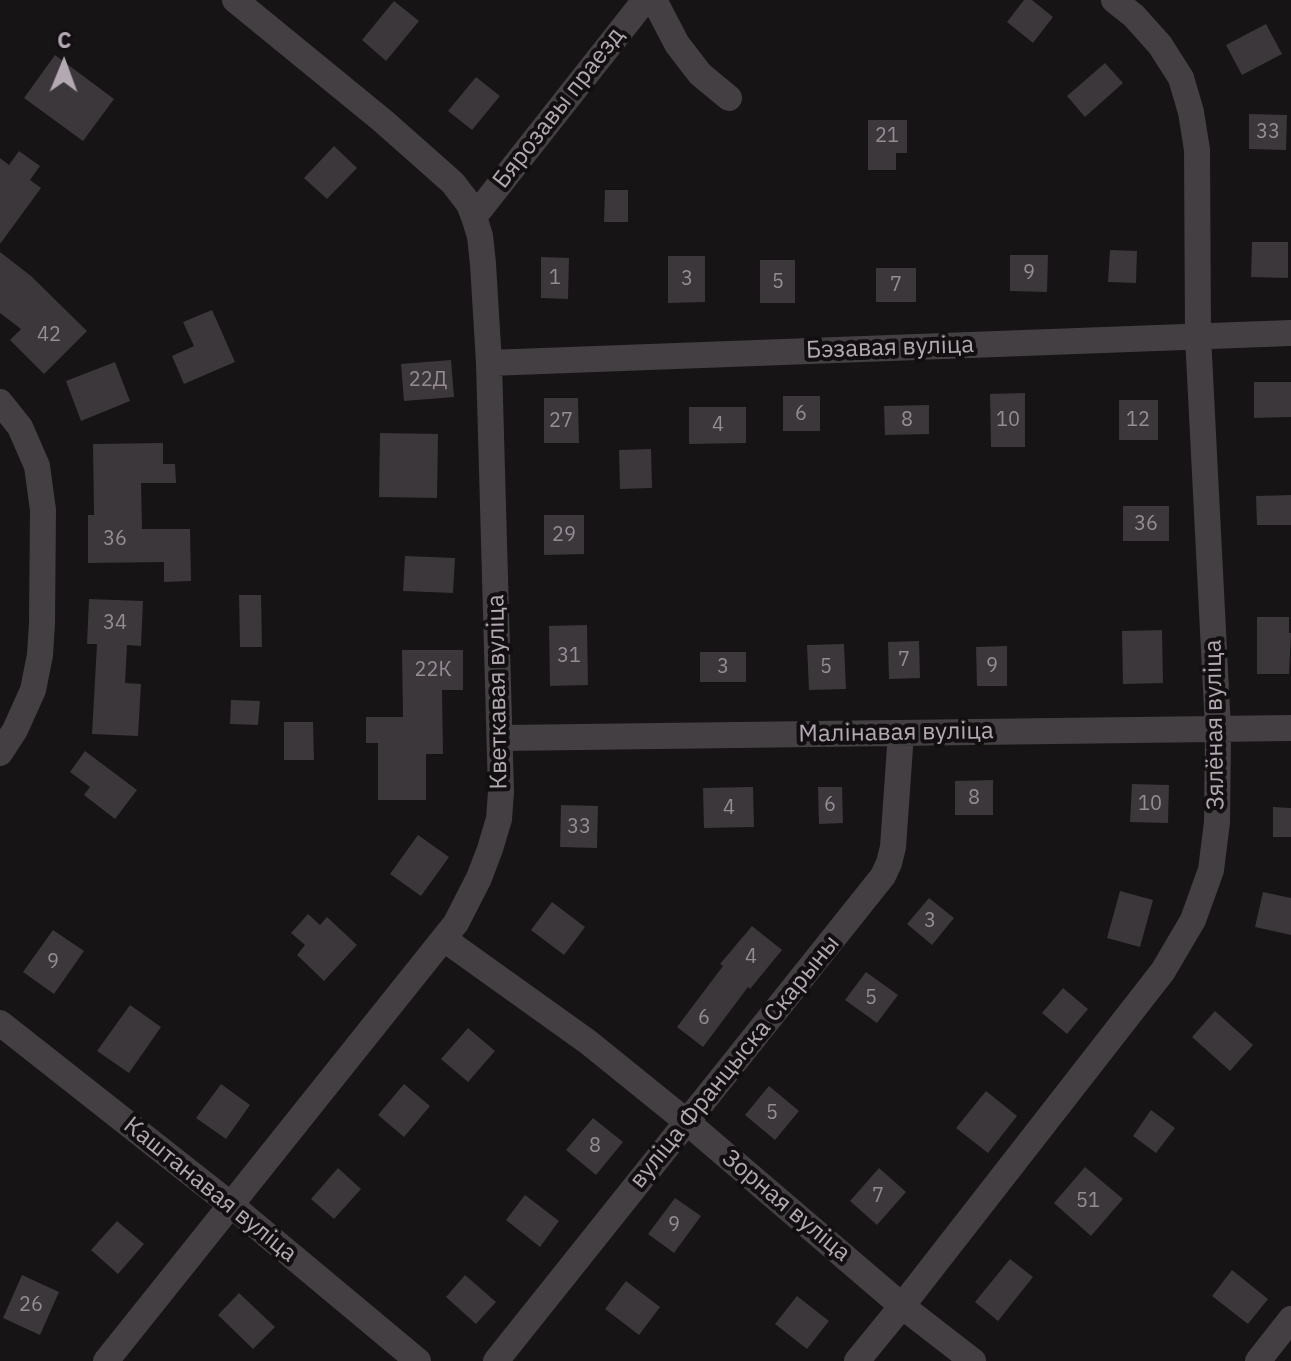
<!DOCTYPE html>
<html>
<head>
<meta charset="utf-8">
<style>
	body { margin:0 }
	#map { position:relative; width:1291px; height:1361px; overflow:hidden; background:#161415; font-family:"IBM Plex Sans",sans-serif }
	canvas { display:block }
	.north { position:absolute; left:24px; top:24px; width:80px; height:80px; -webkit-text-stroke:6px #110f10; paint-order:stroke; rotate:1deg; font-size:22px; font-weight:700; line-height:32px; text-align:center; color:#b4a8b3 }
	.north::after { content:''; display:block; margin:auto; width:28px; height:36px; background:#b4a8b3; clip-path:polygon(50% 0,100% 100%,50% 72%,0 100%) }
</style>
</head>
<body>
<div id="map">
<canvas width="1291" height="1361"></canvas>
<div class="north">С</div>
</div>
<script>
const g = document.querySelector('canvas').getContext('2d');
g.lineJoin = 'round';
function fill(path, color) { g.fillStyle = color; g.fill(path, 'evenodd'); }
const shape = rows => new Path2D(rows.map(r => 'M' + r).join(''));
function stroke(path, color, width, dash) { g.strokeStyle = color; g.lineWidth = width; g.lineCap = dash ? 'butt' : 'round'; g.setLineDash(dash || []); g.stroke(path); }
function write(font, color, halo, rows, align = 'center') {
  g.font = font + ' "IBM Plex Sans",sans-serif'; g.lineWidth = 8; g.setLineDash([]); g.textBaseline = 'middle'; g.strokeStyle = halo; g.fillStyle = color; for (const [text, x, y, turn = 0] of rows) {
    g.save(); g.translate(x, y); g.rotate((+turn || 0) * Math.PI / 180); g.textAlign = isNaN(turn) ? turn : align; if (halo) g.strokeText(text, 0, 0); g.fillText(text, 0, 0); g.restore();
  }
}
fill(shape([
	[1024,0,1032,0,1053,17,1033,43,1007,22],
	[394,1,419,21,386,61,362,40],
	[1266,24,1282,54,1242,75,1226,45],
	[55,55,114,99,83,141,24,98],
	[1105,63,1123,83,1085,117,1067,96],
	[476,77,500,96,472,130,448,111],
	[1249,114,1287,115,1286,150,1249,149],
	[868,120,907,120,907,153,896,153,896,170,868,170],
	[334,146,357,168,327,199,304,178],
	[19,151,40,166,30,180,41,188,0,244,0,158,9,165],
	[605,190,628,190,628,222,604,222],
	[1252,242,1288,242,1288,278,1251,277],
	[1110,250,1137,251,1136,283,1108,282],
	[0,252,31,276,87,331,44,374,10,340,21,329,0,313],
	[1010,255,1048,255,1047,292,1010,291],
	[668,256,705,256,705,302,668,303],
	[541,257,569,258,568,299,541,298],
	[760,260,795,260,795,303,760,303],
	[876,268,916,268,916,302,876,302],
	[212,310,235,362,184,384,172,356,194,346,183,322],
	[451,360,454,397,404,401,401,364],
	[115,362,130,401,81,421,66,381],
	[1254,382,1291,382,1291,417,1254,418],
	[1025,393,1025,447,991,447,990,394],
	[783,396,820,396,820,431,783,431],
	[544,398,578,398,579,443,544,443],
	[1119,400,1158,400,1158,440,1119,440],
	[929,405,929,434,885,435,884,406],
	[689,407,746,407,746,443,689,444],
	[380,433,438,434,437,498,379,497],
	[163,443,163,464,175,464,176,483,141,483,142,529,190,529,191,581,164,582,164,562,88,563,88,515,94,515,93,444],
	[651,449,652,488,620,489,619,450],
	[1291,495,1291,525,1257,525,1256,496],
	[1123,506,1169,506,1169,541,1123,541],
	[544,515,584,515,584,554,544,555],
	[405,556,455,558,453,593,403,591],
	[239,595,261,595,262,647,240,647],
	[89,599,143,601,141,646,127,645,125,683,141,684,138,736,92,734,97,644,87,644],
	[1257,617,1289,617,1289,633,1291,633,1289,674,1257,674],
	[587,625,588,685,550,686,549,626],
	[1162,630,1163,683,1123,684,1122,631],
	[919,641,920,678,889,679,888,642],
	[844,644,846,689,809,690,807,645],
	[1007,646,1007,686,977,686,976,647],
	[402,650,463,650,463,690,442,690,443,754,426,754,426,800,378,800,378,743,366,743,366,717,403,717],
	[700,652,746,652,746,682,700,682],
	[231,700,260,701,258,725,230,724],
	[284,722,313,722,314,760,284,760],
	[85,751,137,790,115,819,84,795,90,787,70,772],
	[993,780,993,815,955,815,955,781],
	[1132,784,1169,785,1168,823,1130,822],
	[753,787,754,827,704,828,703,788],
	[818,787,842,787,843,823,819,824],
	[561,805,598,806,597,848,560,847],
	[1273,807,1291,808,1291,837,1273,837],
	[418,835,449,857,421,896,390,874],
	[1120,891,1153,900,1140,947,1107,938],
	[1263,892,1291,898,1291,935,1255,927],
	[929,898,954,918,932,945,907,924],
	[552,902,585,927,564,955,531,930],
	[308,914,320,925,327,917,357,945,324,981,297,955,305,945,291,933],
	[752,926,782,950,750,989,748,987,703,1047,677,1027,723,966,720,964],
	[53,930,84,951,54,994,23,972],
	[866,972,898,995,877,1023,845,1000],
	[1063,988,1088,1009,1067,1034,1042,1013],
	[130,1005,161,1027,129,1073,97,1051],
	[1215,1011,1253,1045,1230,1071,1192,1037],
	[468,1028,495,1051,468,1082,441,1059],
	[221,1084,250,1105,226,1139,196,1118],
	[404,1084,430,1106,404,1137,378,1115],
	[769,1086,799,1111,775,1140,745,1115],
	[986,1091,1017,1116,988,1153,956,1128],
	[1151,1110,1175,1128,1156,1153,1133,1136],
	[593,1118,623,1142,596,1175,566,1150],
	[1085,1167,1123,1199,1091,1236,1054,1203],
	[338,1168,361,1189,334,1219,311,1199],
	[879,1168,906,1192,877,1225,850,1201],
	[525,1195,559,1221,540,1247,506,1220],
	[675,1198,701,1216,674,1253,648,1234],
	[117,1221,144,1244,118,1274,91,1250],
	[1010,1259,1033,1277,998,1321,975,1302],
	[1232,1270,1268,1299,1248,1324,1212,1296],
	[22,1275,59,1292,40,1335,3,1318],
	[465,1275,496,1302,476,1324,446,1297],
	[626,1281,660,1307,639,1335,605,1309],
	[239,1293,275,1327,253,1349,218,1315],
	[797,1296,829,1321,807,1349,775,1324]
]), '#3b373a');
stroke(shape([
	[654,0,677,44,700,74,729,98],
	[474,217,645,0],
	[489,363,1291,333],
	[0,402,20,427,37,466,43,510,42,623,40,655,33,690,15,730,0,753],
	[501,738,1291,728],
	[444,939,588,1042,687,1122,902,1306,973,1361],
	[0,1023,231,1205,418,1361],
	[106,1361,456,923,479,878,490,849,499,819,501,792,489,363,483,264,480,236,474,217,469,204,453,183,383,121,235,0],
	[496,1361,883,876,889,863,893,847,901,733],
	[857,1361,902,1306,1163,971,1193,920,1211,870,1217,822,1218,729,1198,336,1197,150,1191,112,1181,78,1160,45,1134,16,1114,0],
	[1258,1361,1291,1319]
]), '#443f43', 26);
write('20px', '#968c95', null, [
	["33",1268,132],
	["21",887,136],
	["9",1029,273],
	["1",555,278],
	["3",687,279],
	["5",778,282],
	["7",896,285],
	["42",49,335],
	["22Д",428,380],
	["6",801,414],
	["8",907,420],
	["10",1008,420],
	["12",1138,420],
	["27",561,421],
	["4",718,425],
	["36",1146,524],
	["29",564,535],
	["36",115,539],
	["34",115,623],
	["31",569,656],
	["7",904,660],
	["9",992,666],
	["3",723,667],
	["5",826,667],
	["22К",433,670],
	["8",974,798],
	["10",1150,804],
	["6",830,805],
	["4",729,808],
	["33",579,827],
	["3",930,921],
	["4",751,957],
	["9",53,962],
	["5",871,998],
	["6",704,1018],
	["5",772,1113],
	["8",595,1146],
	["7",878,1196],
	["51",1088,1201],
	["9",674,1225],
	["26",31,1305]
]);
write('24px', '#b4a8b3', '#110f10', [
	["Бярозавы праезд",559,108,-52],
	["Бэзавая вуліца",890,348,-2],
	["Кветкавая вуліца",498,692,-91],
	["Зялёная вуліца",1215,725,-91],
	["Малінавая вуліца",896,733,-1],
	["вуліца Францыска Скарыны",735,1062,-51],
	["Каштанавая вуліца",210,1190,39],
	["Зорная вуліца",786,1206,40]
]);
</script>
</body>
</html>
